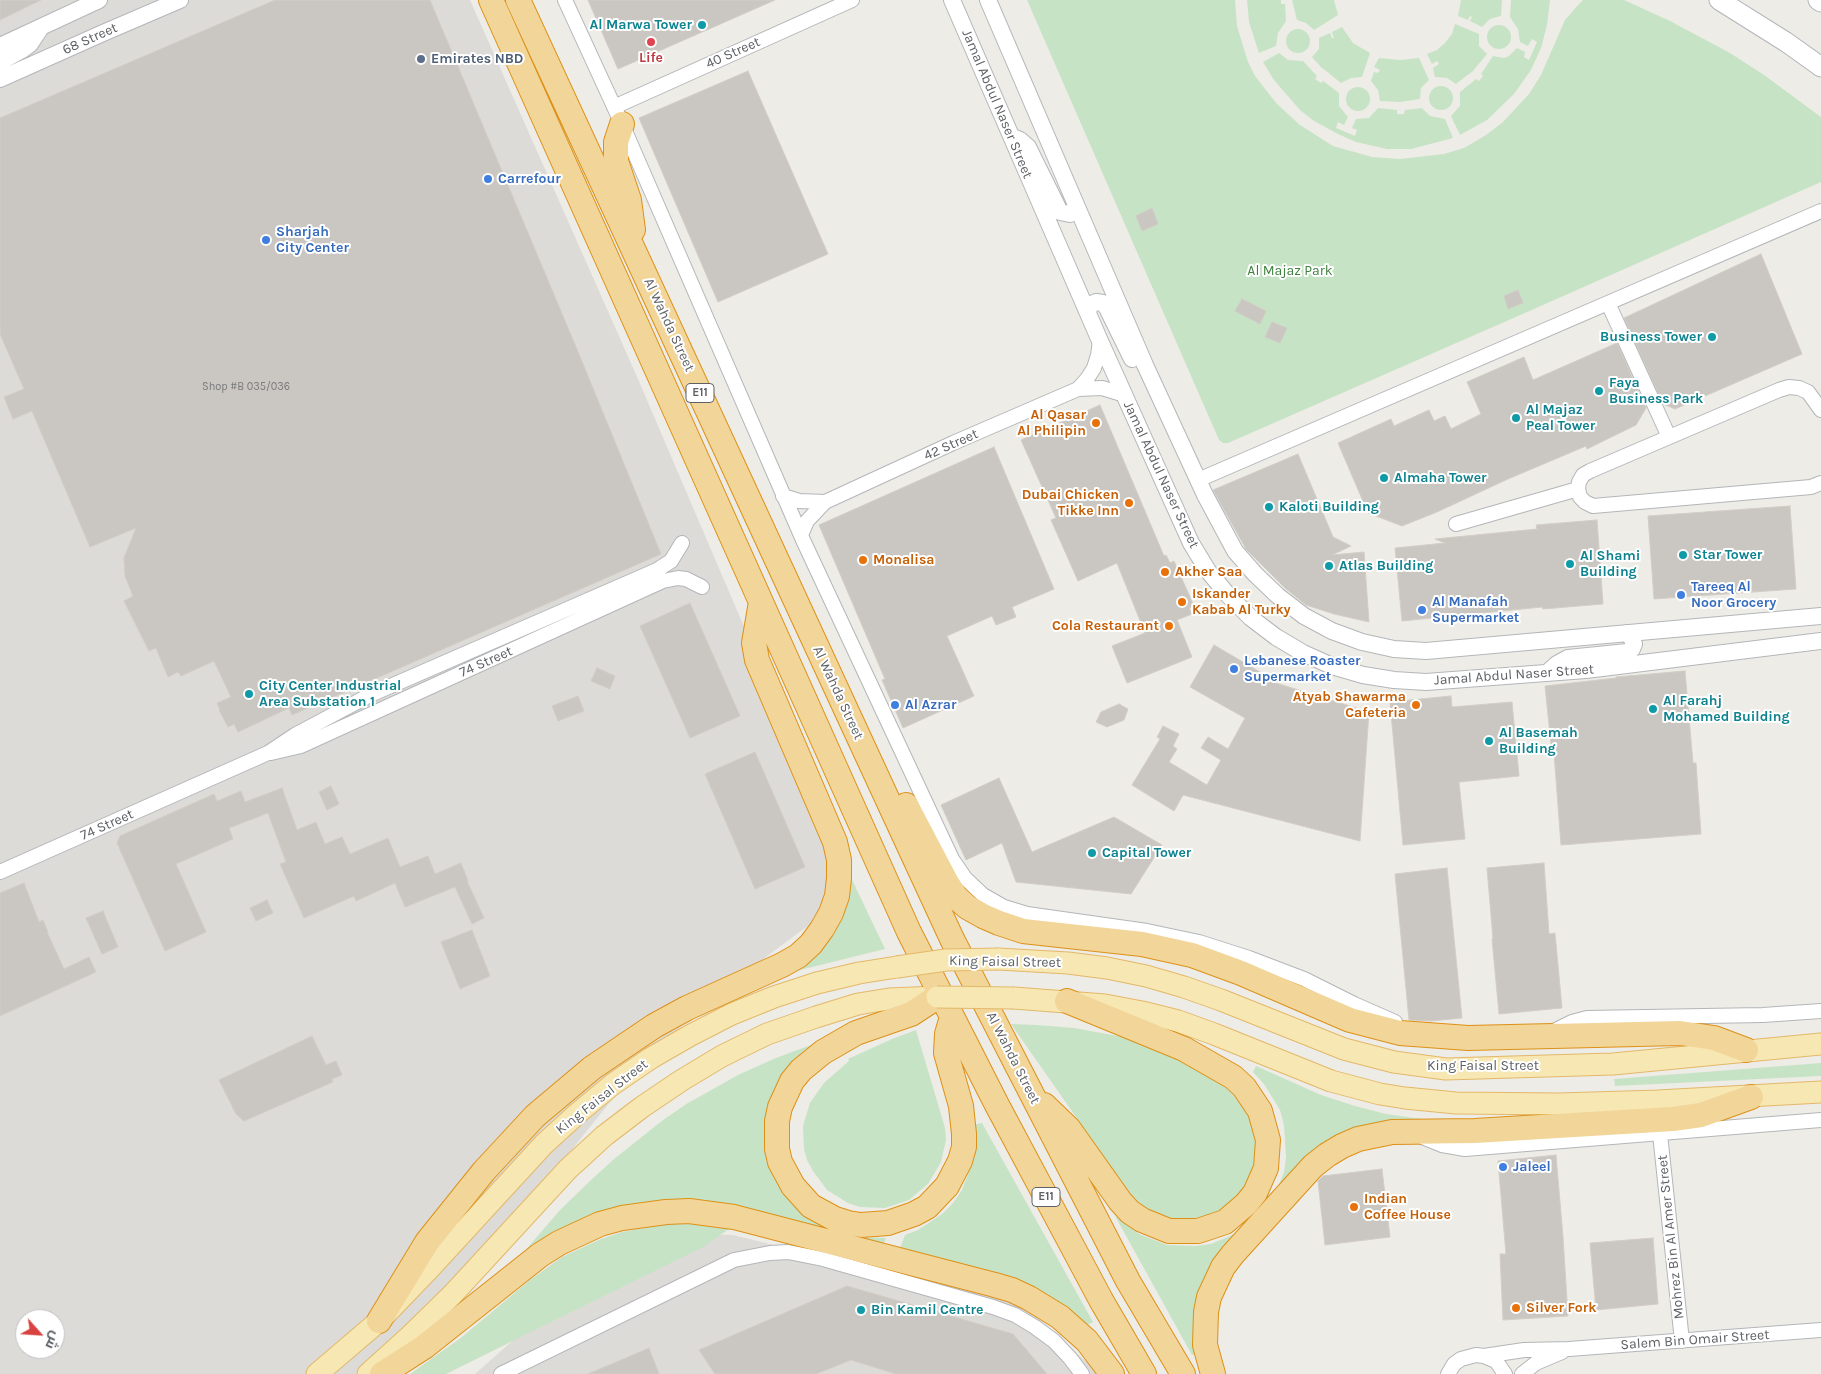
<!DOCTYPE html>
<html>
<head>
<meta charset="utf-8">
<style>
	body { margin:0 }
	#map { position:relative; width:1821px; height:1374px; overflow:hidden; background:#eeece6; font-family:Karla,Cairo,sans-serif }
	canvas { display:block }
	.north { position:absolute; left:15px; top:1309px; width:50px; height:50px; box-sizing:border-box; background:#fff; border:1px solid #bfc0c1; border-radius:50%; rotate:116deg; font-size:14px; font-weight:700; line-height:20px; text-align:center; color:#5e6165 }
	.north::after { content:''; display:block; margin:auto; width:18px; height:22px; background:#d84342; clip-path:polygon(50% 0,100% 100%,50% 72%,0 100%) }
</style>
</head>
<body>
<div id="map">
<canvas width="1821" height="1374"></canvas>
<div class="north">ش</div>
</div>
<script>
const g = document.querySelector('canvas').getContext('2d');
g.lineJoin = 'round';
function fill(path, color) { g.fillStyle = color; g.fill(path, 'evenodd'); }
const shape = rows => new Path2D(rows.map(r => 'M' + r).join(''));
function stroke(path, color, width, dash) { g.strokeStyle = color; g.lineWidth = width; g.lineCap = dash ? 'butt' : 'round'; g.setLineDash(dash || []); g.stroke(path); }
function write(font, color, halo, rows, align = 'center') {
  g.font = font + ' Karla,sans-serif'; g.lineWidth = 4; g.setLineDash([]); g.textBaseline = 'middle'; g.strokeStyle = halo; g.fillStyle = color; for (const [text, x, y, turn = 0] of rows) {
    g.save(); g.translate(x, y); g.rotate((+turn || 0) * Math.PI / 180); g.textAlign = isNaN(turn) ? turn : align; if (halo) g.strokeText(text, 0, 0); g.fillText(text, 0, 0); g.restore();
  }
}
fill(shape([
	[0,0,470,0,638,379,760,664,829,835,830,891,813,922,704,1003,619,1091,524,1209,434,1337,388,1374,0,1374],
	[25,1319,55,1319,55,1349,25,1349],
	[685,1233,733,1235,831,1259,1004,1288,1100,1374,475,1374,527,1328]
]), '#dddbd8');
fill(shape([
	[1027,0,1235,0,1237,26,1248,62,1255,76,1277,104,1300,125,1333,146,1372,157,1400,159,1444,154,1464,148,1486,135,1503,122,1529,94,1541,75,1565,20,1577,6,1583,0,1624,0,1670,21,1730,53,1764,75,1821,117,1821,182,1534,309,1228,443,1223,443,1219,440],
	[1247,0,1281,0,1281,4,1285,4,1286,21,1278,33,1276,46,1259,53,1249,22],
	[1292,0,1334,0,1338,15,1314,30,1306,23,1297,20],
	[1461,0,1502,0,1501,16,1490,19,1482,27,1470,21,1472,17,1470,16,1468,20,1458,16],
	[1511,0,1550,0,1547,25,1541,48,1531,70,1514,94,1487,120,1460,135,1451,116,1460,106,1460,92,1476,79,1479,81,1483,76,1481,74,1493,56,1504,58,1509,56,1517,48,1525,52,1524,57,1529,60,1537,42,1532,39,1528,46,1520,42,1518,29,1510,17],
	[1455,24,1479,34,1479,46,1487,54,1473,71,1456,84,1447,78,1435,77,1433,68,1439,64,1437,61,1432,64,1427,54,1437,50,1445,43,1452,34],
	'1487 37a12 12 0 1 1 24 0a12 12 0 1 1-24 0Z',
	[1342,27,1353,43,1370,53,1362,77,1351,78,1341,83,1321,67,1312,57,1319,49,1319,38,1330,33,1332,38,1334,38,1332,32],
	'1286 41a12 12 0 1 1 24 0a12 12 0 1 1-24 0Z',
	[1279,53,1288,60,1303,61,1317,76,1315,79,1321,83,1323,81,1339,93,1339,106,1348,117,1344,125,1338,122,1336,128,1355,136,1357,130,1352,128,1356,119,1369,118,1378,108,1397,110,1397,114,1404,114,1405,110,1422,108,1430,116,1445,119,1453,138,1411,149,1387,149,1356,142,1338,134,1314,121,1300,110,1274,80,1263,62],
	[1379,58,1400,60,1419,58,1429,80,1421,88,1420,99,1400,102,1380,101,1378,90,1371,81,1374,72,1378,73,1380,70,1374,67],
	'1429 98a12 12 0 1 1 24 0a12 12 0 1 1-24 0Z',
	'1346 99a12 12 0 1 1 24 0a12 12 0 1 1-24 0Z',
	[845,865,885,949,796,971,808,962],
	[1011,1024,1037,1025,1074,1028,1123,1037,1173,1055,1226,1082,1256,1122,1256,1175,1227,1209,1205,1218,1179,1221,1154,1213,1143,1207,1125,1187],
	[916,1030,945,1128,946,1140,941,1162,928,1184,909,1200,885,1208,860,1207,848,1203,827,1190,813,1171,807,1160,804,1149,803,1126,810,1103,824,1083,849,1061,848,1059,892,1039],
	[811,1045,811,1051,769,1139,846,1234,859,1237,886,1238,882,1247,659,1205,505,1274,560,1210,590,1181,614,1159,663,1120,688,1103,740,1074,776,1058],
	[1821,1063,1821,1076,1615,1086,1614,1079],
	[1256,1066,1321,1095,1355,1106,1386,1114,1450,1123,1366,1131,1245,1234,1201,1351,1192,1355,1115,1216,1139,1234,1167,1245,1196,1246,1211,1244,1239,1232,1278,1187,1284,1172,1286,1157,1284,1125,1280,1110,1264,1084,1253,1072],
	[982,1123,1093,1322,1084,1327,899,1251,905,1235,918,1230,942,1214,953,1203,962,1190,972,1164,974,1151,973,1125],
	[667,1224,699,1224,729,1229,703,1247,446,1374,410,1374,462,1337,530,1280,562,1257,601,1239,622,1232]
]), '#c7e3c5');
const building = shape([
	[0,0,41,0,0,20,0,0],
	[275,0,430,0,574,342,661,554,292,715,289,708,238,732,234,724,228,727,219,710,220,710,217,703,231,697,214,661,181,676,178,672,168,677,156,648,149,651,124,601,133,596,125,576,124,558,136,528,90,547,32,411,13,419,4,397,24,389,0,334,0,118,275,0],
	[588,0,775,0,618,69,588,0],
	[748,71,828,254,718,302,639,118,748,71],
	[1152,208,1158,224,1142,231,1136,216,1152,208],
	[1761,254,1802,354,1675,409,1663,404,1624,318,1761,254],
	[1518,290,1523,303,1508,309,1504,296,1518,290],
	[1242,299,1266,311,1260,324,1235,311,1242,299],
	[1272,322,1287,328,1280,343,1265,337,1272,322],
	[1617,343,1646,408,1636,425,1587,449,1586,446,1508,479,1437,512,1402,526,1368,513,1338,443,1391,419,1394,426,1429,410,1434,421,1445,416,1451,429,1481,414,1467,382,1524,357,1533,380,1617,343],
	[1100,405,1164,556,1166,555,1170,563,1174,561,1194,606,1189,608,1192,614,1177,620,1192,657,1127,683,1112,646,1145,633,1117,563,1078,581,1051,520,1056,518,1021,440,1100,405],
	[994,447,1054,589,1012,607,1016,617,996,625,992,616,947,636,974,696,903,728,882,680,885,679,819,525,994,447],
	[1298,454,1333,537,1351,546,1332,555,1364,552,1369,622,1334,614,1306,605,1285,588,1246,549,1213,490,1298,454],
	[1790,506,1796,589,1654,599,1648,516,1790,506],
	[1597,520,1603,604,1543,609,1542,607,1402,621,1395,548,1445,543,1435,539,1537,529,1536,525,1597,520],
	[690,603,740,716,690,738,640,626,690,603],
	[1214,645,1265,675,1263,679,1369,712,1360,841,1183,795,1174,811,1132,785,1160,739,1157,737,1163,726,1179,734,1173,746,1177,749,1169,762,1207,785,1221,760,1201,748,1208,737,1228,749,1245,718,1190,687,1214,645],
	[597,668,615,676,610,689,591,681,597,668],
	[1685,671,1693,763,1696,763,1701,834,1561,845,1554,753,1552,754,1545,686,1616,678,1616,677,1685,671],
	[578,696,584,711,558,721,552,706,578,696],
	[1451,696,1452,707,1512,702,1519,776,1459,782,1465,839,1403,845,1390,702,1451,696],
	[1119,704,1128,709,1124,720,1107,727,1096,722,1101,712,1119,704],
	[755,752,805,867,755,889,705,774,755,752],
	[999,778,1032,852,1114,817,1162,845,1131,894,1016,882,1002,843,966,860,941,805,999,778],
	[331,786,339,804,327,810,319,792,331,786],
	[282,788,297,830,316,822,325,844,342,837,350,854,388,838,400,867,428,856,435,874,461,863,468,881,467,881,484,918,472,924,455,887,405,907,395,883,356,901,354,896,304,918,280,864,286,862,268,813,229,828,233,839,176,864,206,932,165,951,117,843,120,836,214,794,217,801,241,791,245,802,282,788],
	[1544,863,1549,934,1555,933,1562,1008,1499,1014,1492,939,1493,939,1487,868,1544,863],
	[1447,868,1462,1018,1431,1021,1409,1020,1395,874,1447,868],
	[24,883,39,922,43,920,48,932,47,932,64,969,89,957,96,972,0,1016,0,893,24,883],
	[267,900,273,913,256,921,250,908,267,900],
	[103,911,118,947,102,954,86,918,103,911],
	[472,930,490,976,460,989,441,942,472,930],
	[312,1036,326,1065,336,1061,342,1075,332,1079,333,1082,244,1121,236,1114,219,1080,312,1036],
	[1556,1155,1563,1237,1568,1316,1503,1320,1500,1254,1506,1254,1498,1161,1556,1155],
	[1382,1169,1390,1237,1325,1245,1318,1181,1323,1176,1382,1169],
	[1653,1238,1658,1304,1596,1310,1590,1243,1653,1238],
	[847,1286,1013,1334,1047,1374,896,1374,851,1360,816,1374,715,1374,699,1350,847,1286],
	[649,1348,659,1374,588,1374,649,1348]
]);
fill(building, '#cac7c2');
stroke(building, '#d2cdc5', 1);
const minor = shape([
	[565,0,622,124,803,540,952,859,965,878,983,895,1004,907,1027,914,1147,931,1199,942,1249,958,1304,979,1354,1004,1395,1022],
	[614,107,852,0],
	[1608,303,1669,437],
	[1078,389,1087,379,1094,368,1098,355,1100,341],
	[1821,410,1808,392,1799,388,1789,387,1779,390,1590,471,1583,475,1579,482,1578,489,1580,497,1585,502,1593,506,1811,487,1821,483],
	[1198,480,1821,211],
	[783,496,799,501,825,502],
	[1456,524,1578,489],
	[801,535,807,521,825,502,953,443,1078,389,1102,388,1125,395],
	[271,753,301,746,663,581,678,578,686,579,702,587],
	[0,872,268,753,295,735,370,695,657,570,671,561,682,543],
	[1552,1032,1572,1022,1587,1018,1763,1015,1821,1011],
	[1660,1134,1682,1341],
	[1420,1136,1442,1145,1465,1149,1821,1120],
	[1484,1356,1524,1350,1569,1349,1821,1330],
	[501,1374,734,1260,770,1253,788,1252,823,1259,993,1307,1015,1315,1035,1327,1054,1341,1070,1358,1082,1374],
	[1448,1374,1454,1364,1461,1359,1476,1355,1484,1356,1496,1361,1505,1374],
	[1522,1374,1536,1363,1562,1352]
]);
const tertiary = shape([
	[952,0,1100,341,1191,543,1208,571,1228,595,1251,618,1276,637,1303,653,1332,666,1363,675,1394,680,1426,682,1586,670,1821,641],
	[988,0,1145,365,1205,495,1235,551,1255,574,1278,596,1304,616,1332,631,1362,642,1394,649,1426,651,1821,616],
	[0,46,99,0],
	[0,62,22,50,30,44,40,29],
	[0,79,103,33,180,0],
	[1013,137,1020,140,1028,147,1060,212,1070,214,1077,207],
	[1088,312,1090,305,1096,302,1103,303,1107,308,1132,359],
	[1547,673,1557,664,1568,658,1627,652,1632,649,1634,644,1630,635,1626,633]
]);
const secondary = shape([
	[1719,0,1786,42,1821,67],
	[1818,0,1821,2]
]);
const primary = shape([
	[998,959,1068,963,1107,968,1146,976,1184,987,1221,1000,1344,1049,1394,1062,1446,1069,1613,1064,1821,1044],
	[1014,998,1105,1005,1142,1012,1178,1021,1214,1034,1331,1081,1380,1094,1405,1098,1456,1103,1559,1104,1658,1101,1821,1092],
	[317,1374,379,1321,430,1268,544,1144,578,1113,613,1084,651,1058,691,1035,732,1014,774,997,817,983,859,973,897,967],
	[368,1374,410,1336,452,1295,568,1169,604,1136,642,1107,682,1080,722,1056,767,1034,816,1017,858,1004,889,999,937,997]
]);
const motorway = shape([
	[491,0,909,932,997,1105,1101,1300,1144,1374],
	[518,0,952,939,1128,1281,1183,1374],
	[622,124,616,142,616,161,629,200,633,230],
	[906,805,947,883,956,897,967,907,983,916,999,923,1023,931,1142,944,1192,955,1241,973,1350,1020,1400,1033,1468,1038,1680,1033,1714,1038,1746,1050],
	[937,997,911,1014,856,1033,823,1052,801,1070,792,1081,780,1107,777,1121,777,1149,780,1162,793,1186,811,1206,835,1219,848,1223,861,1225,888,1223,914,1214,927,1207,947,1186,960,1161,964,1147,964,1134,961,1106,946,1053,947,1034,952,1017],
	[1044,1105,1069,1129,1120,1201,1130,1212,1142,1220,1169,1231,1198,1231,1225,1222,1246,1204,1255,1193,1266,1168,1268,1140,1260,1111,1244,1087,1233,1077,1184,1049,1067,1001],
	[379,1321,427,1242,484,1171,535,1116,592,1068,654,1026,687,1008,782,965,798,956,811,944,822,929,831,913,837,896,839,878,839,860,835,842,757,660,754,643,761,602],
	[382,1374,424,1347,540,1255,559,1243,600,1224,622,1218,666,1212,689,1211,734,1217,995,1285,1012,1290,1029,1298,1060,1317,1087,1341,1112,1374],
	[1213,1374,1205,1345,1206,1312,1209,1297,1223,1267,1233,1254,1313,1166,1327,1155,1342,1146,1358,1139,1392,1132,1475,1131,1673,1119,1701,1115,1751,1097]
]);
stroke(minor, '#b3b6b9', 16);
stroke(tertiary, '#b3b6b9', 18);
stroke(secondary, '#b2b5b9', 21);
stroke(primary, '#e3b86a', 23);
stroke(motorway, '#dd9117', 26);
stroke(minor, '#fff', 14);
stroke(tertiary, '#fff', 16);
stroke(secondary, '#fff', 19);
stroke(primary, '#f7e7b2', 21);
stroke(motorway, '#f2d599', 24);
const primaryBridge = shape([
	[897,967,946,960,998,959],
	[937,997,1014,998]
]);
stroke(primaryBridge, '#e3b86a', 23, []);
stroke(primaryBridge, '#f7e7b2', 21);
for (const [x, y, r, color] of [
	[702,25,5,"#0f9aa8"],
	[651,42,5,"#e0444e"],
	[421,59,5,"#5c6f8a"],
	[488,179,5,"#3f7fe0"],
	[266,240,5,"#3f7fe0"],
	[1712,337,5,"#0f9aa8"],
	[1599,391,5,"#0f9aa8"],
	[1516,418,5,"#0f9aa8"],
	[1096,423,5,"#e8710a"],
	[1384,478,5,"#0f9aa8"],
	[1129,503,5,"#e8710a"],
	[1269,507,5,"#0f9aa8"],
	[1683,555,5,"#0f9aa8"],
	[863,560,5,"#e8710a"],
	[1570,564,5,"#0f9aa8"],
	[1329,566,5,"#0f9aa8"],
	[1165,572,5,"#e8710a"],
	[1681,595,5,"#3f7fe0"],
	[1182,602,5,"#e8710a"],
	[1422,610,5,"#3f7fe0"],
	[1169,626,5,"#e8710a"],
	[1234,669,5,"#3f7fe0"],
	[249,694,5,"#0f9aa8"],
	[895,705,5,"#3f7fe0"],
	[1416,705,5,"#e8710a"],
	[1653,709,5,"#0f9aa8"],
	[1489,741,5,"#0f9aa8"],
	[1092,853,5,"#0f9aa8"],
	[1503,1167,5,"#3f7fe0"],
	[1354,1207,5,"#e8710a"],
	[1516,1308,5,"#e8710a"],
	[861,1310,5,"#0f9aa8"]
]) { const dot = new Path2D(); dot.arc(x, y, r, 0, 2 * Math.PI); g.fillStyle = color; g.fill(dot); stroke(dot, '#fff', 2); }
write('11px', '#797a7c', null, [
	["Shop #B 035/036",246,387]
]);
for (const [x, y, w] of [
	[700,393,28],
	[1046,1197,28]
]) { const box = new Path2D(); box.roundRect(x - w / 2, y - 9.5, w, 19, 4); g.fillStyle = '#fff'; g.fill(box); stroke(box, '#5e6165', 1); }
write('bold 12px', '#5e6165', null, [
	["E11",700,393],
	["E11",1046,1197]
]);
write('bold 14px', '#0d838f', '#fff', [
	["Al Marwa Tower",692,25,"right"],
	["Business Tower",1702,337,"right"],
	["Faya",1609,383],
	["Business Park",1609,399],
	["Al Majaz",1526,410],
	["Peal Tower",1526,426],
	["Almaha Tower",1394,478],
	["Kaloti Building",1279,507],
	["Star Tower",1693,555],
	["Al Shami",1580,556],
	["Building",1580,572],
	["Atlas Building",1339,566],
	["City Center Industrial",259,686],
	["Area Substation 1",259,702],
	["Al Farahj",1663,701],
	["Mohamed Building",1663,717],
	["Al Basemah",1499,733],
	["Building",1499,749],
	["Capital Tower",1102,853],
	["Bin Kamil Centre",871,1310]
], 'left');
write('14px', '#5e6165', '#fff', [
	["68 Street",90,39,-24],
	["40 Street",733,53,-24],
	["Jamal Abdul Naser Street",997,104,67],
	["Al Wahda Street",669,325,65],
	["42 Street",951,445,-24],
	["Jamal Abdul Naser Street",1161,475,65],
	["74 Street",486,662,-24],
	["Jamal Abdul Naser Street",1514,675,-4],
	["Al Wahda Street",838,693,65],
	["74 Street",107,825,-24],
	["King Faisal Street",1005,962,1],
	["Al Wahda Street",1013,1058,63],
	["King Faisal Street",1483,1066],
	["King Faisal Street",602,1097,-38],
	["Mohrez Bin Al Amer Street",1671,1237,-96],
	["Salem Bin Omair Street",1695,1340,-4]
]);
write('bold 14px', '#be3a42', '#fff', [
	["Life",651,58]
]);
write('bold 14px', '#4e5e75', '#fff', [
	["Emirates NBD",431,59]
], 'left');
write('bold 14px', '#366cbe', '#fff', [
	["Carrefour",498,179],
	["Sharjah",276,232],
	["City Center",276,248],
	["Tareeq Al",1691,587],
	["Noor Grocery",1691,603],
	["Al Manafah",1432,602],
	["Supermarket",1432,618],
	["Lebanese Roaster",1244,661],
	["Supermarket",1244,677],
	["Al Azrar",905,705],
	["Jaleel",1513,1167]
], 'left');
write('14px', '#40823f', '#fff', [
	["Al Majaz Park",1290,271]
]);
write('bold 14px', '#c56008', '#fff', [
	["Al Qasar",1086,415,"right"],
	["Al Philipin",1086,431,"right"],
	["Dubai Chicken",1119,495,"right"],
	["Tikke Inn",1119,511,"right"],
	["Monalisa",873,560],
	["Akher Saa",1175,572],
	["Iskander",1192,594],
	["Kabab Al Turky",1192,610],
	["Cola Restaurant",1159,626,"right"],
	["Atyab Shawarma",1406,697,"right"],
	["Cafeteria",1406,713,"right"],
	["Indian",1364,1199],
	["Coffee House",1364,1215],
	["Silver Fork",1526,1308]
], 'left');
</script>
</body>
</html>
